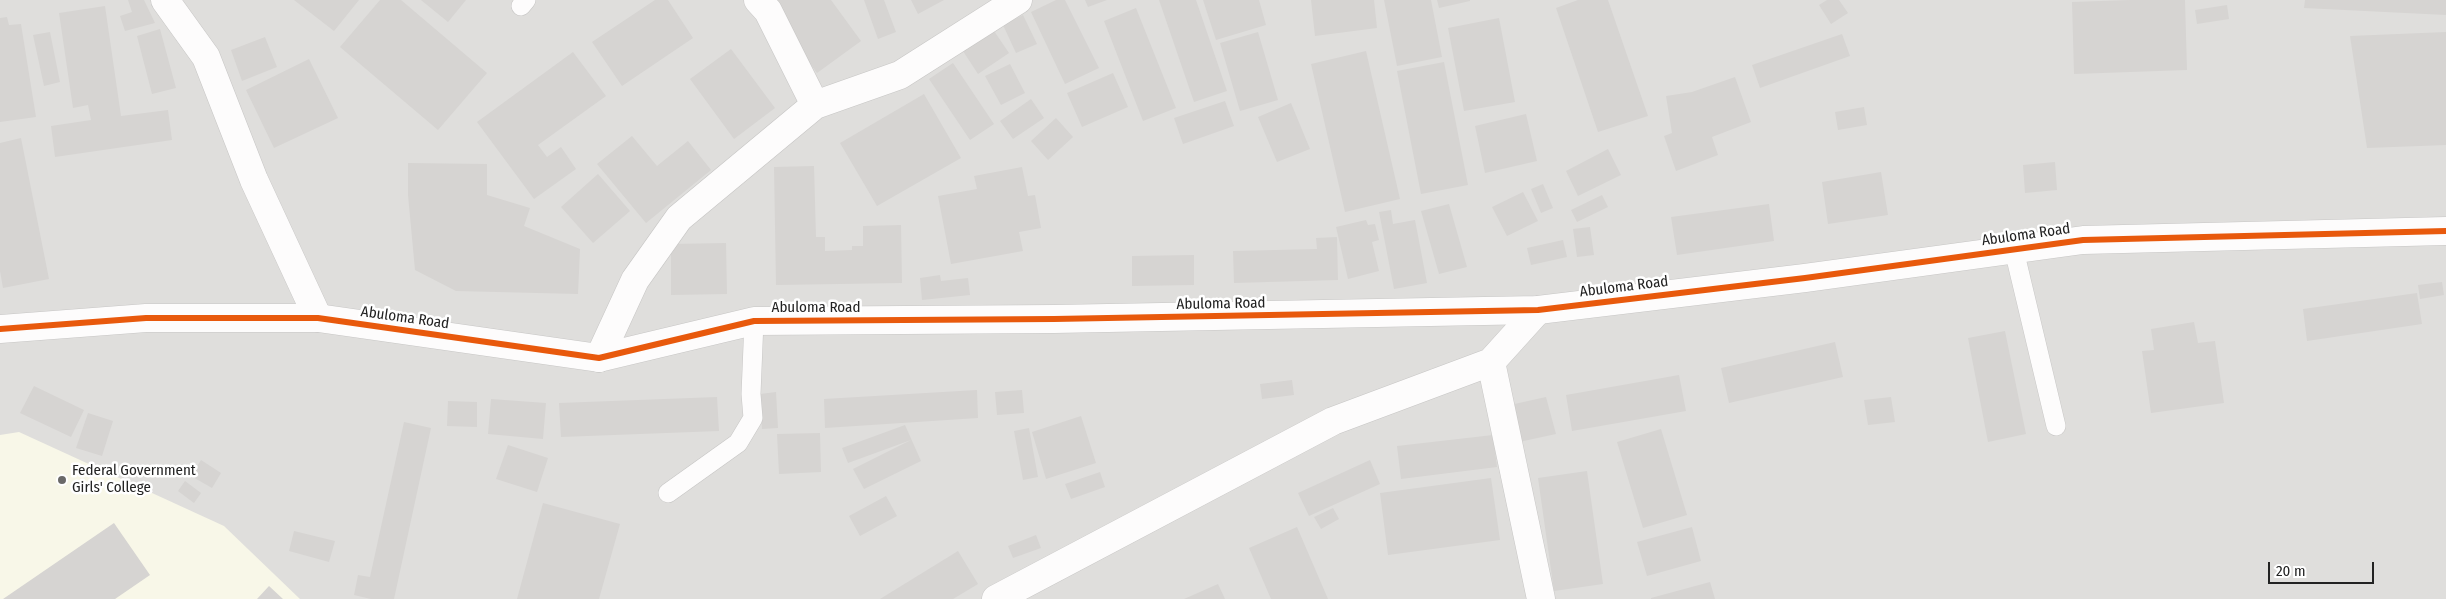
<!DOCTYPE html>
<html>
<head>
<meta charset="utf-8">
<style>
	body { margin:0 }
	#map { position:relative; width:2446px; height:599px; overflow:hidden; background:#f0eeeb; font-family:"Fira Sans Condensed",sans-serif }
	canvas { display:block }
	.scale { position:absolute; left:2268px; top:562px; width:106px; height:22px; box-sizing:border-box; border:2px solid #222; border-top:0; padding-left:6px; font-size:15px; line-height:18px; white-space:nowrap; color:#222; -webkit-text-stroke:4px #fff; paint-order:stroke }
</style>
</head>
<body>
<div id="map">
<canvas width="2446" height="599"></canvas>
<div class="scale">20 m</div>
</div>
<script>
const g = document.querySelector('canvas').getContext('2d');
g.lineJoin = 'round';
function fill(path, color) { g.fillStyle = color; g.fill(path, 'evenodd'); }
const shape = rows => new Path2D(rows.map(r => 'M' + r).join(''));
function stroke(path, color, width, dash) { g.strokeStyle = color; g.lineWidth = width; g.lineCap = dash ? 'butt' : 'round'; g.setLineDash(dash || []); g.stroke(path); }
function write(font, color, halo, rows, align = 'center') {
  g.font = font + ' "Fira Sans Condensed",sans-serif'; g.lineWidth = 5; g.setLineDash([]); g.textBaseline = 'middle'; g.strokeStyle = halo; g.fillStyle = color; for (const [text, x, y, turn = 0] of rows) {
    g.save(); g.translate(x, y); g.rotate((+turn || 0) * Math.PI / 180); g.textAlign = isNaN(turn) ? turn : align; if (halo) g.strokeText(text, 0, 0); g.fillText(text, 0, 0); g.restore();
  }
}
fill(shape([
	[0,0,2446,0,2446,599,0,599]
]), '#dfdedc');
fill(shape([
	[19,432,224,526,300,599,0,599,0,435]
]), '#f8f7e8');
fill(shape([
	[128,0,144,0,155,23,125,31,120,16,132,12],
	[294,0,359,0,334,31],
	[380,0,401,0,487,73,438,130,340,47],
	[421,0,466,0,448,22],
	[655,0,668,0,693,38,622,86,592,42],
	[764,0,831,0,861,41,817,73],
	[864,0,884,0,896,32,878,39],
	[911,0,944,0,918,14],
	[1056,0,1065,0,1099,68,1065,84,1031,12],
	[1085,0,1107,0,1088,7],
	[1159,0,1196,0,1227,91,1194,102],
	[1203,0,1259,0,1266,25,1216,40],
	[1311,0,1374,0,1377,28,1315,36],
	[1384,0,1431,0,1442,57,1397,66],
	[1437,0,1470,0,1470,1,1439,8],
	[1578,0,1608,0,1648,116,1598,132,1556,8],
	[1827,0,1839,0,1848,13,1831,24,1819,5],
	[2130,0,2185,0,2187,70,2074,74,2072,2],
	[2305,0,2446,0,2446,15,2304,8],
	[2227,5,2229,19,2197,24,2195,10],
	[105,6,121,116,168,110,172,140,55,157,51,126,91,120,88,105,73,108,59,13],
	[1136,8,1176,108,1143,121,1104,21],
	[1023,15,1037,44,1016,53,1003,25],
	[7,17,9,25,21,24,36,117,0,122,0,18],
	[1499,18,1515,102,1464,111,1448,28],
	[992,28,1009,53,978,74,961,48],
	[160,29,176,88,152,94,137,36],
	[50,32,60,82,44,86,33,35],
	[1258,32,1278,100,1240,111,1220,43],
	[2446,32,2446,145,2367,148,2350,36],
	[1842,34,1850,56,1760,88,1752,65],
	[265,37,277,67,242,81,231,50],
	[731,49,775,108,734,139,690,79],
	[1366,51,1400,199,1345,212,1311,64],
	[573,52,606,96,538,145,547,157,561,147,576,169,534,199,477,122],
	[309,59,338,118,274,148,246,90],
	[1444,62,1468,185,1421,194,1397,71],
	[953,63,994,124,970,140,929,79],
	[1010,64,1025,93,1001,105,985,76],
	[1113,73,1128,107,1082,127,1067,93],
	[1735,77,1751,122,1712,137,1718,155,1676,171,1664,136,1672,133,1666,96,1692,92],
	[924,94,961,158,877,206,840,143],
	[1031,99,1044,118,1013,139,1000,121],
	[1225,101,1234,126,1183,144,1174,118],
	[1291,103,1310,149,1277,162,1258,117],
	[1864,107,1867,125,1838,130,1835,112],
	[1526,114,1537,161,1485,173,1475,126],
	[1056,118,1073,137,1048,160,1031,141],
	[632,136,657,166,688,141,711,170,646,223,597,164],
	[21,138,49,279,3,288,0,271,0,143],
	[1608,149,1621,175,1578,196,1566,171],
	[2055,162,2057,190,2025,193,2023,165],
	[408,163,487,164,487,195,530,208,524,226,580,249,578,294,456,291,415,270,408,195],
	[814,166,816,237,825,237,825,251,852,250,852,246,863,246,863,226,901,225,902,283,776,285,774,167],
	[1022,167,1028,196,1035,195,1041,228,1019,232,1023,251,951,264,938,196,977,189,974,176],
	[1881,172,1888,215,1828,224,1822,182],
	[598,174,630,211,593,243,561,207],
	[1543,184,1553,208,1541,213,1531,189],
	[1523,192,1538,221,1507,236,1492,207],
	[1602,195,1608,207,1577,222,1571,210],
	[1449,204,1467,267,1439,274,1421,211],
	[1769,204,1774,241,1677,255,1671,217],
	[1391,210,1393,224,1415,220,1427,283,1394,289,1379,212],
	[1366,220,1368,225,1375,224,1379,240,1372,242,1379,271,1348,279,1336,227],
	[1590,227,1594,255,1577,257,1573,229],
	[1337,237,1338,280,1234,283,1233,251,1317,249,1316,238],
	[1563,240,1567,257,1531,265,1527,248],
	[726,243,727,294,671,295,671,244],
	[1194,255,1194,285,1132,286,1132,256],
	[940,275,941,281,968,278,970,295,922,300,920,278],
	[2442,282,2444,295,2420,299,2418,285],
	[2417,293,2422,324,2307,341,2303,309],
	[2194,322,2198,343,2215,341,2224,403,2151,413,2142,351,2154,350,2151,329],
	[2005,331,2026,434,1988,442,1968,338],
	[1835,342,1843,377,1729,403,1721,368],
	[1679,375,1686,411,1572,431,1566,395],
	[1292,380,1294,395,1262,399,1260,384],
	[34,386,84,410,71,437,20,413],
	[977,390,978,418,825,428,824,399],
	[1022,390,1024,413,997,415,995,392],
	[776,392,778,428,762,429,760,394],
	[717,397,719,431,561,437,559,403],
	[1546,397,1556,434,1519,442,1510,405],
	[1891,397,1895,422,1868,425,1864,400],
	[491,399,546,403,543,439,488,434],
	[448,401,477,402,477,427,447,426],
	[88,413,113,421,102,456,76,448],
	[1081,416,1096,463,1046,479,1032,432],
	[404,422,431,428,394,599,371,599,354,595,358,575,370,577],
	[905,425,921,461,864,489,853,469,911,440,848,463,842,448],
	[1029,428,1038,477,1023,480,1014,431],
	[1661,429,1687,515,1643,528,1617,442],
	[820,433,821,472,779,474,777,434],
	[1493,435,1497,467,1401,479,1397,446],
	[508,445,548,458,537,492,496,479],
	[201,460,221,473,212,488,191,476],
	[1370,460,1380,484,1309,516,1298,493],
	[1587,471,1603,584,1554,591,1538,478],
	[1100,472,1105,487,1071,499,1065,484],
	[1491,478,1500,540,1388,555,1380,493],
	[185,481,201,493,194,503,178,491],
	[886,496,897,516,860,536,849,516],
	[543,503,620,524,599,599,517,599],
	[1333,508,1339,519,1321,529,1314,517],
	[114,523,150,575,115,599,3,599],
	[1297,527,1328,599,1271,599,1249,548],
	[1692,527,1701,561,1647,576,1637,542],
	[294,531,335,541,329,562,289,551],
	[1036,535,1041,548,1013,558,1008,546],
	[958,551,978,584,953,599,880,599],
	[1710,582,1715,599,1651,599,1651,598],
	[1218,584,1225,599,1184,599],
	[269,586,283,599,257,599]
]), '#d6d4d2');
const service = shape([
	[521,6,526,0],
	[2014,250,2056,426],
	[668,493,738,443,753,418,751,394,754,321]
]);
const minor = shape([
	[165,0,206,57,254,180,318,318],
	[758,0,768,11,815,105],
	[599,358,635,280,679,218,815,105,900,75,1018,0],
	[1491,362,1541,599],
	[996,599,1333,421,1491,362,1538,310]
]);
const tertiary = shape([
	[0,329,146,318,318,318,599,358,754,321,1054,319,1538,310,1805,278,2083,240,2446,231]
]);
stroke(service, '#c7c6c5', 20);
stroke(minor, '#c7c6c5', 29);
stroke(tertiary, '#c7c6c5', 29);
stroke(service, '#fdfcfc', 19);
stroke(minor, '#fdfcfc', 28);
stroke(tertiary, '#fdfcfc', 28);
stroke(shape([
	[0,329,146,318,318,318,599,358,754,321,1054,319,1538,310,1805,278,2083,240,2446,231]
]), '#e8590c', 6);
for (const [x, y, r, color] of [
	[62,480,5,"#6a6968"]
]) { const dot = new Path2D(); dot.arc(x, y, r, 0, 2 * Math.PI); g.fillStyle = color; g.fill(dot); stroke(dot, '#fff', 2); }
write('15px', '#222', '#fff', [
	["Abuloma Road",2026,235,-8],
	["Abuloma Road",1624,287,-7],
	["Abuloma Road",1221,304,-1],
	["Abuloma Road",816,308],
	["Abuloma Road",405,318,8]
]);
write('15px', '#222', '#fff', [
	["Federal Government",72,471],
	["Girls' College",72,488]
], 'left');
</script>
</body>
</html>
